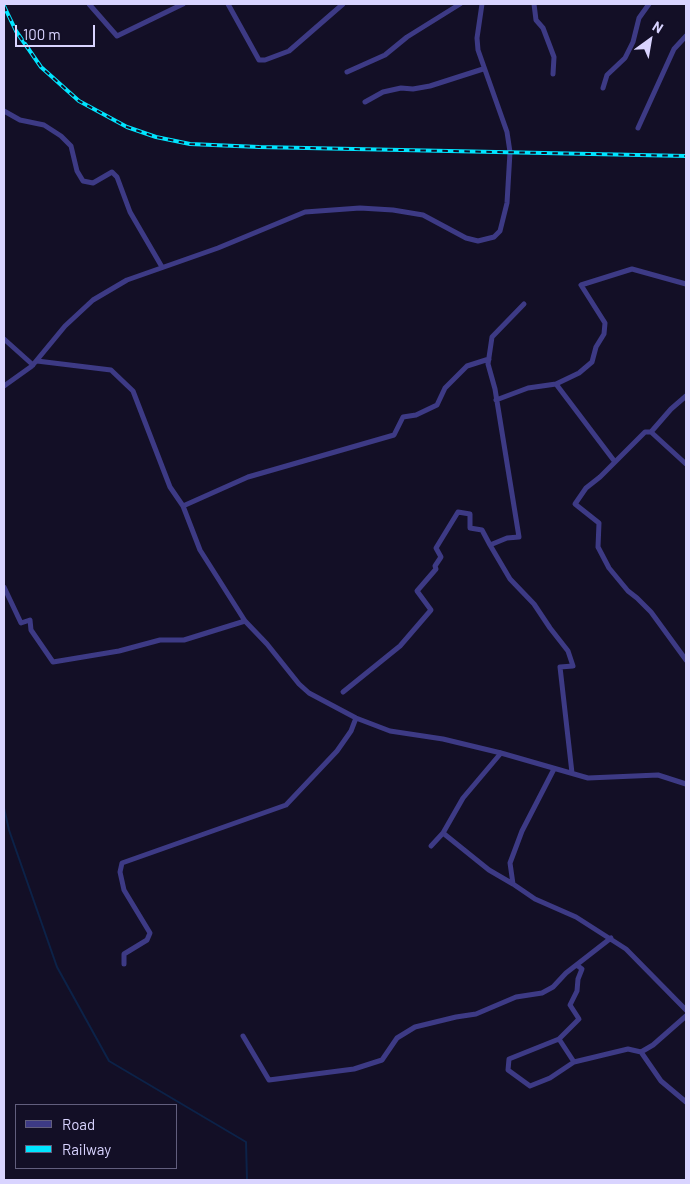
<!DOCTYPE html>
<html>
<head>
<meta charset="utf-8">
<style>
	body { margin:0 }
	#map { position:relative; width:690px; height:1184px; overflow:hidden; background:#130f26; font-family:Barlow,sans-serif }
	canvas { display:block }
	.frame { position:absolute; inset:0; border:5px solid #d9d4ff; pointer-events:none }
	.legend { position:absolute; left:15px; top:1104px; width:162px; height:65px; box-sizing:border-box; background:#130f26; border:1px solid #625e7d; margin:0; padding:6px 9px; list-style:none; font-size:15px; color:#d9d4ff }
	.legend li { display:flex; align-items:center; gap:10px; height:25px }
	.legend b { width:25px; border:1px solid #625e7d }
	.north { position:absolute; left:625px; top:15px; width:50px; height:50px; -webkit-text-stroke:4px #130f26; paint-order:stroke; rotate:32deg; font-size:14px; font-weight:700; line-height:20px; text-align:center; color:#d9d4ff }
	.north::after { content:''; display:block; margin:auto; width:18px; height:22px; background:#d9d4ff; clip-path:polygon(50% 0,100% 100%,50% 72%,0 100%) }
	.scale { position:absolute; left:15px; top:25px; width:80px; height:22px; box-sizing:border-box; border:2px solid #d9d4ff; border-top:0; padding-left:6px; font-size:15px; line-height:18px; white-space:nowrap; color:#d9d4ff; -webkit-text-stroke:4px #130f26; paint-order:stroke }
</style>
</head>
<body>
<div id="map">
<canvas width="690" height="1184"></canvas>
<div class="frame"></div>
<ul class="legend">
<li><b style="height:6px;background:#3d3a85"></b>Road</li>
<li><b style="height:6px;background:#00e5ff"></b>Railway</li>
</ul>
<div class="north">N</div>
<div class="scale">100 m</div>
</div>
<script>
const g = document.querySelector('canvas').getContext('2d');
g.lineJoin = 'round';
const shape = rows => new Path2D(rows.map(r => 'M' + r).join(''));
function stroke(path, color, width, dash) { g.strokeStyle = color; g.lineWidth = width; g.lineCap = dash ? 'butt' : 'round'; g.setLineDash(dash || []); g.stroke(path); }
stroke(shape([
	[4,808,9,830,57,967,109,1061,246,1142,247,1180]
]), '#0c2248', 2);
stroke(shape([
	[89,4,117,36,183,4],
	[228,4,259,60,265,60,289,51,343,4],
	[534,4,536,20,543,28,554,57,553,74],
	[347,72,385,55,407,37,460,4],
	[603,88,607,75,625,58,633,42,639,18,649,4],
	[365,102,383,92,401,88,413,89,430,86,483,69],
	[4,111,20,120,44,125,61,136,71,146,77,171,83,181,93,183,112,172,117,177,130,212,162,267],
	[638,128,674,49,686,36],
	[4,339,33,365],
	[37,361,111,370,133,391,170,487,183,506,200,550,245,621,267,644,299,684,309,693,356,718,390,731,443,739,501,753,588,778,658,775,686,784],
	[556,384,579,373,592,362,596,347,604,334,605,323,581,285,632,269,686,284],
	[4,386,32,366,65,326,93,300,127,280,218,248,305,212,360,208,393,210,423,215,466,238,478,241,494,237,500,231,507,203,510,152,507,132,478,50,477,38,482,4],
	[496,400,528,388,556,384,615,462],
	[651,432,671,409,686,396],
	[686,464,651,432,645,432,600,477,586,488,575,504,599,523,598,547,609,568,628,591,637,598,651,612,686,660],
	[183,506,248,477,394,435,403,417,416,415,437,405,445,388,467,366,489,359],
	[490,545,510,579,534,604,550,628,568,651,573,666,560,667,572,773],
	[4,587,21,623,30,620,31,630,53,662,119,651,160,640,184,640,245,621],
	[343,692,400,646,431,610,417,591,436,569,435,566,441,557,436,548,458,512,470,514,470,528,482,530,490,545,507,538,519,537,495,389,488,364,492,337,524,304],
	[554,769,522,831,510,863,513,884,535,899,576,917,626,949,686,1010],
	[443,833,489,870,513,884],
	[431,846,443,833,463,798,501,753],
	[124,964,124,954,147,940,150,933,124,890,120,872,122,863,286,805,337,751,351,731,356,718],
	[578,966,582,969,578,979,577,991,570,1005,579,1019,559,1039,574,1062,628,1049,641,1052],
	[686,1016,653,1045,641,1052,661,1081,686,1102],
	[243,1036,269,1080,354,1069,382,1060,397,1038,415,1027,456,1017,476,1014,516,997,542,993,553,987,566,973,611,938],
	[559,1039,509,1059,508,1070,530,1086,550,1078,574,1062]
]), '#3d3a85', 5);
const rail = shape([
	[4,6,16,31,41,67,79,101,127,127,156,137,190,144,259,147,686,156]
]);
stroke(rail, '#00e5ff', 4);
stroke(rail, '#130f26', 2, [5.5]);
</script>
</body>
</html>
